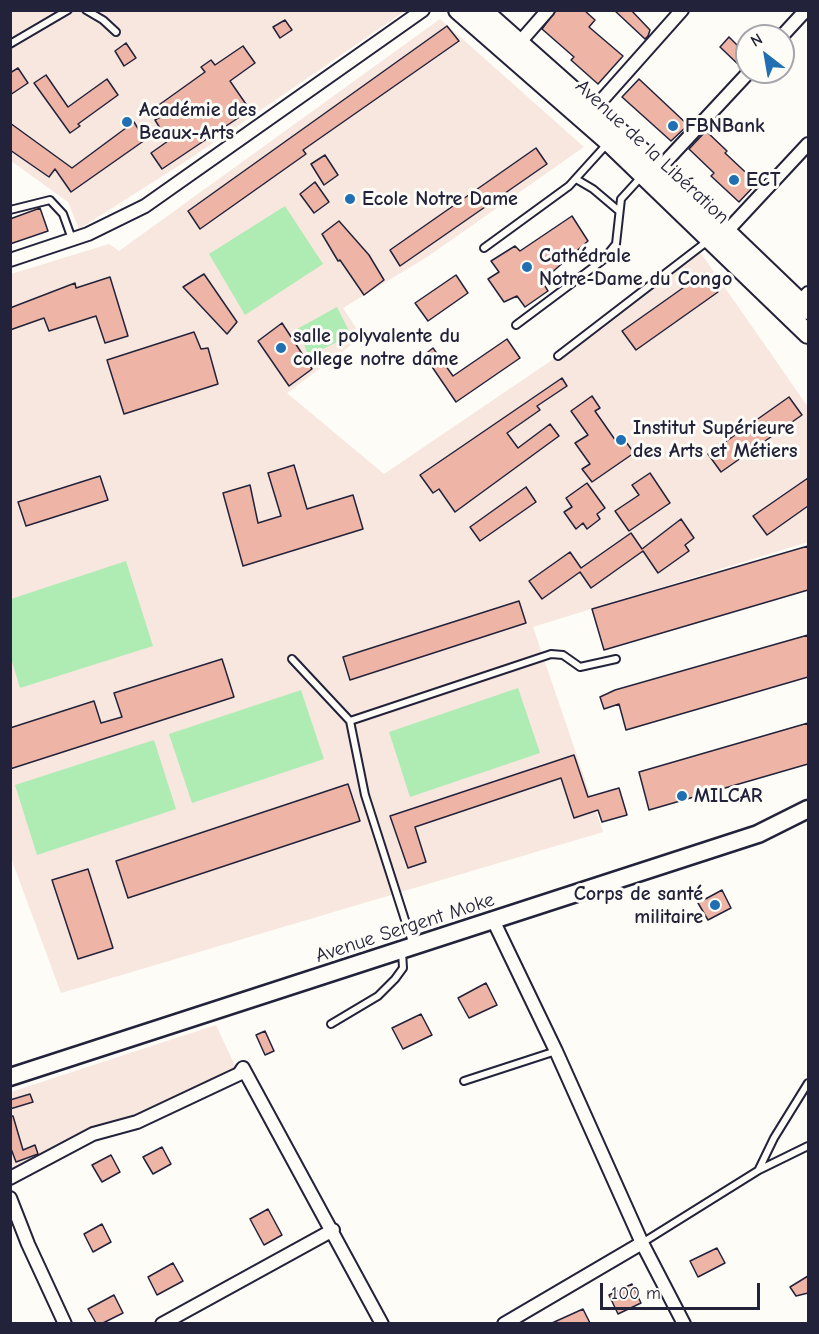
<!DOCTYPE html>
<html>
<head>
<meta charset="utf-8">
<style>
	body { margin:0 }
	#map { position:relative; width:819px; height:1334px; overflow:hidden; background:#fdfcf7; font-family:"Comic Neue",sans-serif }
	canvas { display:block }
	.frame { position:absolute; inset:0; border:12px solid #22223b; pointer-events:none }
	.north { position:absolute; left:735px; top:24px; width:60px; height:60px; box-sizing:border-box; background:#fdfcf7; border:2px solid #a5a5ac; border-radius:50%; rotate:329deg; font-size:16px; font-weight:700; line-height:24px; text-align:center; color:#22223b }
	.north::after { content:''; display:block; margin:auto; width:21px; height:27px; background:#1f6fb2; clip-path:polygon(50% 0,100% 100%,50% 72%,0 100%) }
	.scale { position:absolute; left:600px; top:1283px; width:160px; height:27px; box-sizing:border-box; border:3px solid #22223b; border-top:0; padding-left:8px; font-size:18px; line-height:21px; white-space:nowrap; color:#22223b; -webkit-text-stroke:4px #fdfcf7; paint-order:stroke }
</style>
</head>
<body>
<div id="map">
<canvas width="819" height="1334"></canvas>
<div class="frame"></div>
<div class="north">N</div>
<div class="scale">100 m</div>
</div>
<script>
const g = document.querySelector('canvas').getContext('2d');
g.lineJoin = 'round';
function fill(path, color) { g.fillStyle = color; g.fill(path, 'evenodd'); }
const shape = rows => new Path2D(rows.map(r => 'M' + r).join(''));
function stroke(path, color, width, dash) { g.strokeStyle = color; g.lineWidth = width; g.lineCap = dash ? 'butt' : 'round'; g.setLineDash(dash || []); g.stroke(path); }
function write(font, color, halo, rows, align = 'center') {
  g.font = font + ' "Comic Neue",sans-serif'; g.lineWidth = 6; g.setLineDash([]); g.textBaseline = 'middle'; g.strokeStyle = halo; g.fillStyle = color; for (const [text, x, y, turn = 0] of rows) {
    g.save(); g.translate(x, y); g.rotate((+turn || 0) * Math.PI / 180); g.textAlign = isNaN(turn) ? turn : align; if (halo) g.strokeText(text, 0, 0); g.fillText(text, 0, 0); g.restore();
  }
}
fill(shape([
	[11,11,405,11,191,158,79,229,68,202,11,161],
	[440,19,584,147,427,257,343,308,362,337,287,393,384,474,558,356,698,249,808,407,808,542,533,627,603,832,61,993,11,858,11,274,109,244,119,251],
	[216,1025,237,1070,138,1118,122,1119,84,1135,11,1173,11,1092]
]), '#f8e7df');
fill(shape([
	[285,206,323,264,245,315,209,254],
	[337,307,351,335,309,356,297,329],
	[126,561,153,646,20,688,11,658,11,599],
	[518,688,540,753,410,797,389,732],
	[301,690,324,759,192,803,169,734],
	[154,740,176,809,37,855,15,785]
]), '#aeecb4');
const building = shape([
	[556,10,584,10,595,20,589,27,623,56,598,84,571,60,574,57,542,29,556,10],
	[614,10,631,10,650,30,648,36,645,39,614,10],
	[285,20,292,30,280,38,273,27,285,20],
	[447,26,459,41,303,150,306,154,200,229,188,211,447,26],
	[729,37,747,55,747,61,742,68,720,47,729,37],
	[126,43,136,58,124,66,115,51,126,43],
	[243,46,255,63,230,81,250,110,162,169,151,153,168,141,155,120,162,116,156,107,205,72,201,67,211,60,215,65,243,46],
	[18,68,28,83,10,95,10,73,18,68],
	[46,75,68,107,107,79,118,95,78,124,80,126,70,133,34,83,46,75],
	[639,79,688,125,671,141,622,97,639,79],
	[134,122,145,140,71,192,55,169,49,177,10,150,10,123,72,168,134,122],
	[706,131,727,151,725,153,757,183,739,202,711,176,714,173,689,149,706,131],
	[536,148,547,164,400,266,390,250,536,148],
	[325,155,338,175,324,185,311,164,325,155],
	[315,182,329,202,314,213,300,194,315,182],
	[40,208,48,231,10,244,10,219,40,208],
	[572,216,588,241,542,281,548,291,525,307,517,296,504,302,488,279,499,272,491,261,515,246,520,251,572,216],
	[339,221,369,255,384,280,364,295,340,260,338,261,322,234,339,221],
	[704,273,718,292,636,350,622,331,704,273],
	[204,274,237,322,227,334,183,287,204,274],
	[456,275,468,293,428,321,415,303,456,275],
	[110,277,128,336,105,343,96,316,49,331,44,318,10,330,10,308,75,283,76,288,110,277],
	[282,323,312,369,289,386,258,341,282,323],
	[194,332,201,349,208,348,218,384,124,414,107,360,194,332],
	[507,339,520,358,456,402,424,355,433,348,453,376,507,339],
	[562,378,567,386,537,406,540,410,507,433,518,448,550,424,559,436,455,512,439,489,433,493,420,475,562,378],
	[592,396,600,408,595,411,618,444,624,439,634,453,592,482,582,469,590,464,575,443,588,435,571,411,592,396],
	[789,397,802,415,721,472,708,454,789,397],
	[294,465,307,509,353,495,363,529,243,566,223,493,250,485,258,523,281,516,268,473,294,465],
	[650,473,670,503,629,531,615,511,639,495,632,485,650,473],
	[100,476,108,500,26,526,18,502,100,476],
	[808,478,808,506,767,535,753,516,808,478],
	[587,483,605,508,597,514,600,519,587,529,583,523,576,529,564,512,572,507,566,498,587,483],
	[526,487,536,502,480,541,470,527,526,487],
	[681,519,694,538,685,545,689,551,658,573,643,551,591,588,580,572,542,599,529,581,570,552,581,568,631,533,642,549,681,519],
	[808,546,808,590,604,650,592,609,808,546],
	[519,601,526,623,350,680,343,657,519,601],
	[808,635,808,677,626,730,619,704,604,709,600,697,615,690,808,635],
	[222,659,234,697,10,769,10,728,94,701,101,723,122,717,114,693,222,659],
	[808,723,808,764,649,810,639,772,808,723],
	[574,755,588,797,619,788,627,815,602,822,598,810,574,818,561,778,415,827,426,862,408,868,390,816,574,755],
	[348,784,360,821,128,898,116,861,348,784],
	[88,869,113,948,78,959,52,880,88,869],
	[722,890,731,908,708,920,698,903,722,890],
	[486,983,497,1005,469,1018,458,998,486,983],
	[421,1014,432,1035,403,1049,392,1028,421,1014],
	[265,1031,274,1051,265,1055,256,1035,265,1031],
	[30,1094,33,1102,10,1109,10,1100,30,1094],
	[10,1116,13,1116,23,1150,35,1145,38,1154,16,1162,10,1146,10,1116],
	[162,1147,171,1164,153,1174,143,1157,162,1147],
	[111,1155,120,1172,102,1182,92,1165,111,1155],
	[268,1209,282,1235,264,1245,250,1219,268,1209],
	[102,1224,111,1242,93,1252,84,1234,102,1224],
	[717,1248,725,1263,698,1277,690,1261,717,1248],
	[173,1263,183,1281,157,1295,148,1277,173,1263],
	[808,1276,808,1293,796,1296,790,1287,808,1276],
	[632,1284,641,1303,618,1314,609,1295,632,1284],
	[114,1295,123,1313,103,1323,96,1323,88,1309,114,1295],
	[583,1309,590,1323,552,1323,583,1309]
]);
fill(building, '#eeb5a6');
stroke(building, '#22223b', 1.5);
const service = shape([
	[86,10,103,20,116,32],
	[10,44,68,10],
	[576,179,593,189,619,211],
	[10,210,50,200,63,214,72,239],
	[484,248,569,186,607,144],
	[516,325,603,260,616,244,621,199,642,176],
	[558,356,709,240],
	[292,659,350,721,365,795,413,945],
	[350,721,551,654,563,655,580,667,616,659],
	[331,1024,378,996,395,979,403,968,402,952],
	[464,1081,556,1051],
	[759,1169,774,1138,808,1083],
	[642,1243,759,1170,808,1146]
]);
const minor = shape([
	[782,36,806,10],
	[520,42,548,10],
	[594,109,682,10],
	[656,172,749,72],
	[727,231,808,144],
	[10,260,88,234,145,206,423,10],
	[800,302,808,293],
	[494,922,556,1051,642,1243,684,1324],
	[10,1178,93,1134,137,1122,239,1074,243,1068,382,1324],
	[10,1198,28,1244,65,1324],
	[162,1324,333,1230],
	[504,1324,642,1243]
]);
const secondary = shape([
	[10,1077,758,834,808,809]
]);
const primary = shape([
	[458,10,609,142,808,334],
	[482,10,660,168,808,310]
]);
stroke(service, '#22223b', 10);
stroke(minor, '#22223b', 16);
stroke(secondary, '#22223b', 21);
stroke(primary, '#22223b', 22);
stroke(service, '#fdfcf7', 6);
stroke(minor, '#fdfcf7', 12);
stroke(secondary, '#fdfcf7', 16);
stroke(primary, '#fdfcf7', 18);
for (const [x, y, r, color] of [
	[127,122,6,"#1f6fb2"],
	[673,126,6,"#1f6fb2"],
	[734,180,6,"#1f6fb2"],
	[350,199,6,"#1f6fb2"],
	[527,267,6,"#1f6fb2"],
	[281,348,6,"#1f6fb2"],
	[621,440,6,"#1f6fb2"],
	[682,796,6,"#1f6fb2"],
	[715,905,6,"#1f6fb2"]
]) { const dot = new Path2D(); dot.arc(x, y, r, 0, 2 * Math.PI); g.fillStyle = color; g.fill(dot); stroke(dot, '#fdfcf7', 2); }
write('bold 20px', '#22223b', '#fdfcf7', [
	["Académie des",139,110],
	["Beaux-Arts",139,133],
	["FBNBank",685,126],
	["ECT",746,180],
	["Ecole Notre Dame",362,199],
	["Cathédrale",539,256],
	["Notre-Dame du Congo",539,279],
	["salle polyvalente du",293,336],
	["college notre dame",293,359],
	["Institut Supérieure",633,428],
	["des Arts et Métiers",633,451],
	["MILCAR",694,796],
	["Corps de santé",703,894,"right"],
	["militaire",703,917,"right"]
], 'left');
write('20px', '#22223b', '#fdfcf7', [
	["Avenue de la Libération",652,152,43],
	["Avenue Sergent Moke",405,928,-18]
]);
</script>
</body>
</html>
